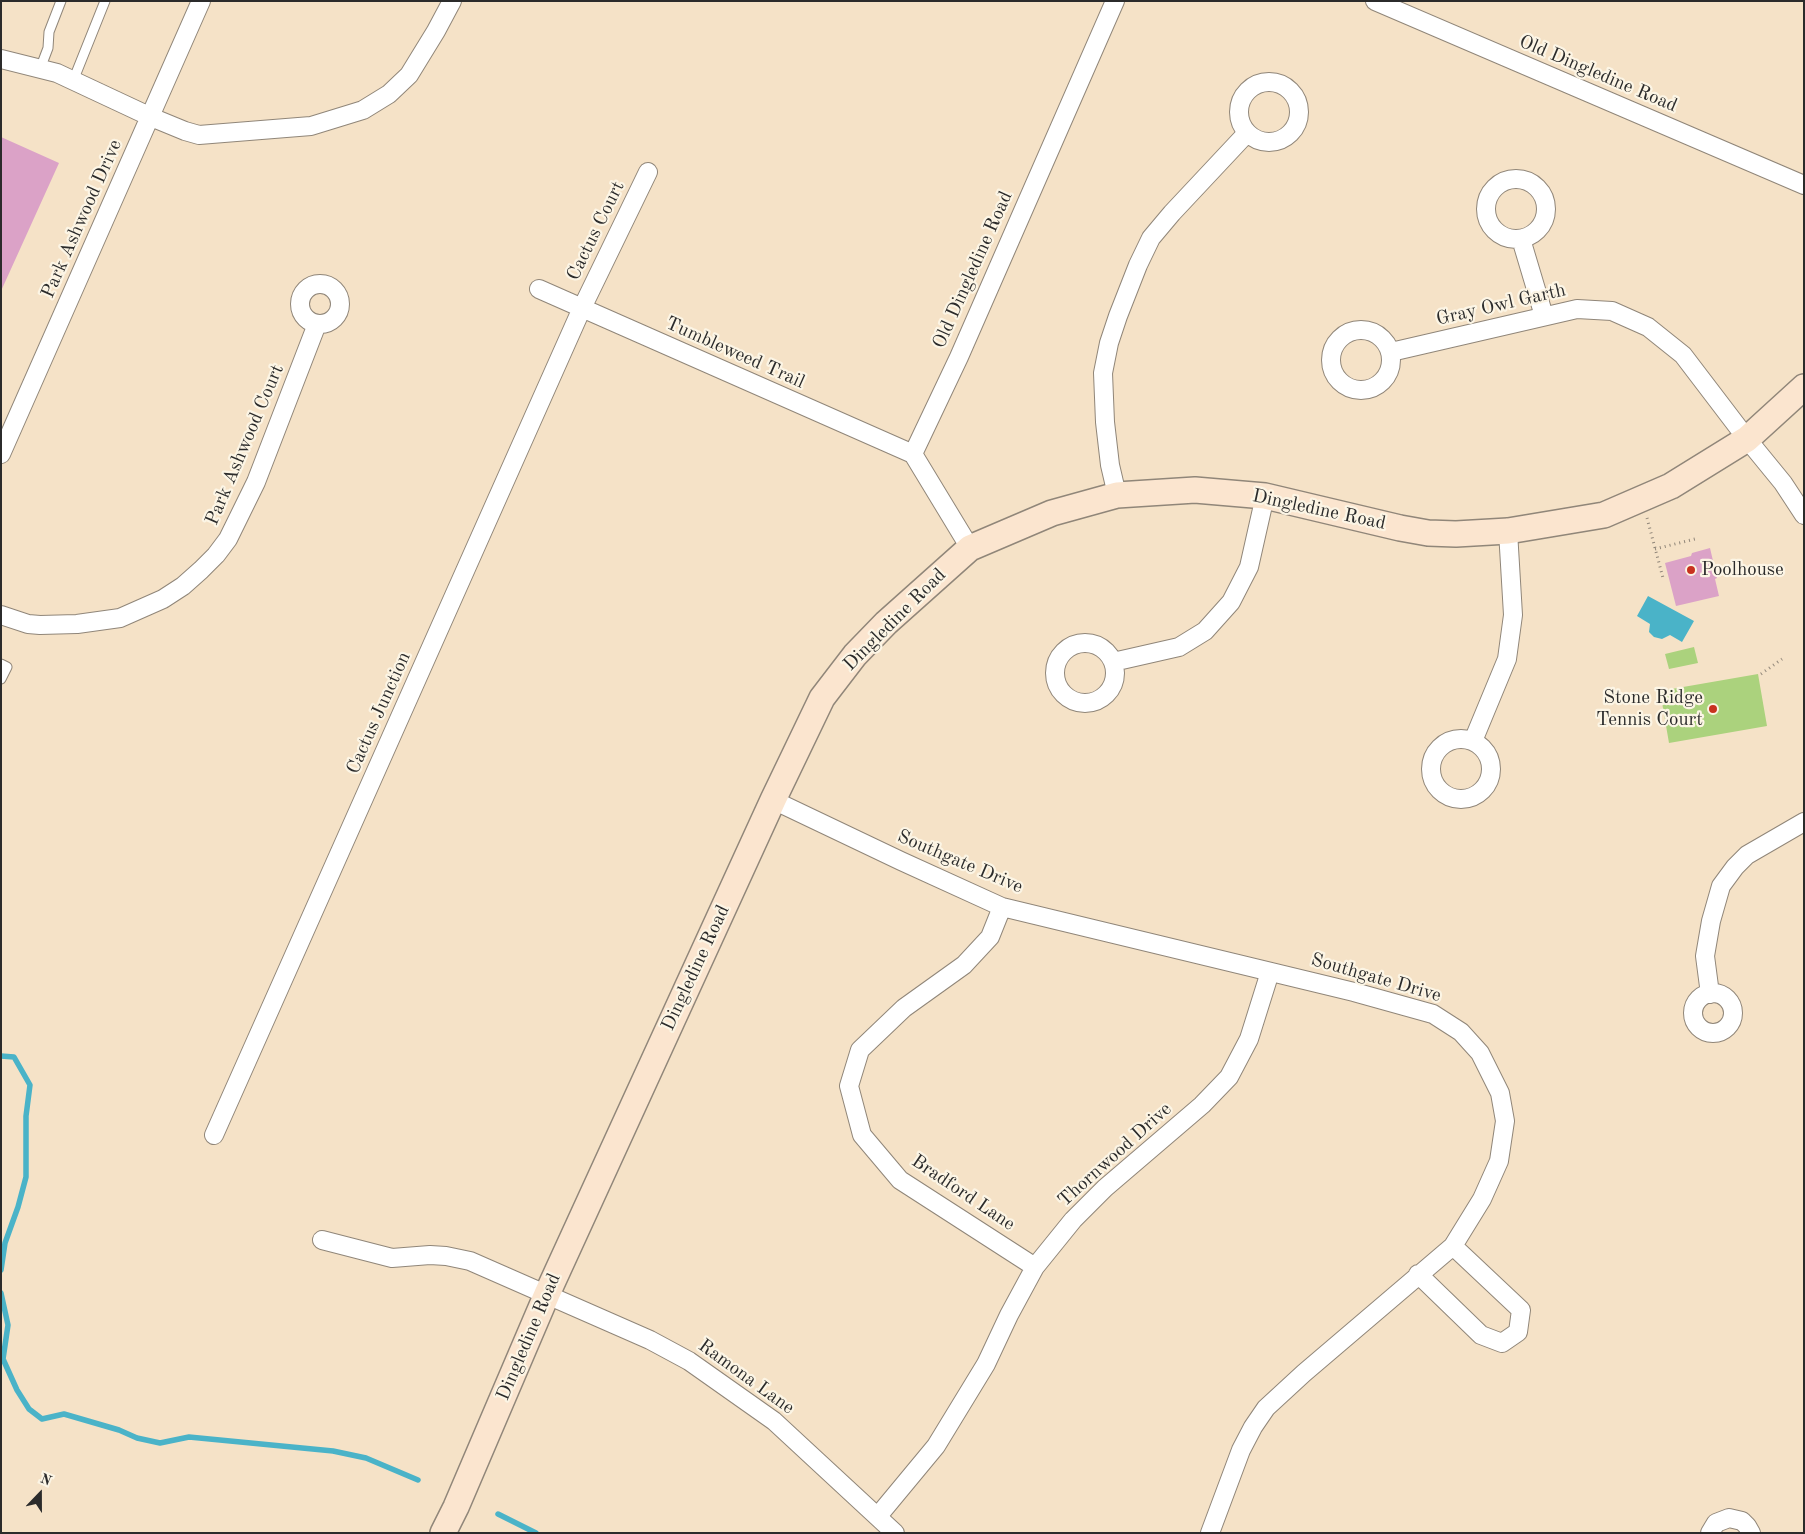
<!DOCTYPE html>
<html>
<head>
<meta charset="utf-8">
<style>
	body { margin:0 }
	#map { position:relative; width:1805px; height:1534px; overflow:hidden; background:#f5e2c7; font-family:"Old Standard TT",serif }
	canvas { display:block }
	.frame { position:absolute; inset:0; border:2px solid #2b2b2b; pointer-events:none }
	.north { position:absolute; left:15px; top:1469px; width:50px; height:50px; -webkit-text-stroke:4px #fcf5e5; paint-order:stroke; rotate:22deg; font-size:14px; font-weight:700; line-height:20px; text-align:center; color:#2b2b2b }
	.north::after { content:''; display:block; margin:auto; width:18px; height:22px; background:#2b2b2b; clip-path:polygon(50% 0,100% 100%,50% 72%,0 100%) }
</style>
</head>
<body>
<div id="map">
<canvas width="1805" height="1534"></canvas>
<div class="frame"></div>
<div class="north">N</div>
</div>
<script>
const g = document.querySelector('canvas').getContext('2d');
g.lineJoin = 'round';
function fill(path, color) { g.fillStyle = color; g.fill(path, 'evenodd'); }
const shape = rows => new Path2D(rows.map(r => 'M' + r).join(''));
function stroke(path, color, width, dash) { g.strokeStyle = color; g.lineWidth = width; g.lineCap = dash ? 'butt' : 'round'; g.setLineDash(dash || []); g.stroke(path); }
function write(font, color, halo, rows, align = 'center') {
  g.font = font + ' "Old Standard TT",serif'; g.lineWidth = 4.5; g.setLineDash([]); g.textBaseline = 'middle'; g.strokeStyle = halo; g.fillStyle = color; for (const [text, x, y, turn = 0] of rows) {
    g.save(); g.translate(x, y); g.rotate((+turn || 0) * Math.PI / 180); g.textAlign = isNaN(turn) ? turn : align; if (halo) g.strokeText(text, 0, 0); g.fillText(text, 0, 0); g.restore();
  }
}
fill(shape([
	[1694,647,1698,663,1669,669,1665,654],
	[1758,674,1767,726,1669,743,1660,691]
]), '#abd27d');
fill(shape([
	[1648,596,1694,621,1682,642,1670,635,1662,639,1654,637,1649,632,1650,624,1637,616]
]), '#4ab3c8');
stroke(shape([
	[1,1056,14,1057,30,1085,26,1116,26,1177,18,1207,5,1243,1,1270],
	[1,1293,8,1325,3,1359,17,1390,29,1409,42,1419,64,1414,119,1430,137,1438,160,1443,189,1437,333,1451,366,1458,418,1480],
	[498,1514,536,1533]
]), '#4ab3c8', 5.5);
fill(shape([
	[1,137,59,163,1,291],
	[1710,548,1717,578,1715,579,1719,596,1676,606,1665,563,1691,556,1692,553]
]), '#dba2c7');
const lane = shape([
	[40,69,48,48,49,32,61,1],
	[73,81,105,1],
	[1,664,7,667,1,679]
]);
const street = shape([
	[1375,1,1804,185],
	[1,59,57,73,151,117,185,131,199,135,311,126,363,110,389,94,409,75,436,31,452,1],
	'1239 112a30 30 0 1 1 60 0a30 30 0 1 1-60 0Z',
	'1486 209a30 30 0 1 1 60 0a30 30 0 1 1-60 0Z',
	[1521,239,1544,316],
	'300 304a20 20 0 1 1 40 0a20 20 0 1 1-40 0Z',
	[539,289,913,454],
	'1331 360a30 30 0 1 1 60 0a30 30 0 1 1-60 0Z',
	[1391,352,1577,309,1612,311,1648,327,1683,355,1747,439,1783,483,1804,515],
	[1,454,201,1],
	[1117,495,1110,465,1105,422,1103,373,1109,343,1118,316,1138,265,1151,238,1172,213,1247,133],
	[970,548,913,454,959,357,1115,1],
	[1,615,28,624,40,625,77,624,120,618,163,599,183,586,201,570,216,555,228,539,256,482,317,324],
	'1055 673a30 30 0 1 1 60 0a30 30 0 1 1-60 0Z',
	[1113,662,1179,647,1205,631,1231,602,1249,567,1265,496],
	'1431 769a30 30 0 1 1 60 0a30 30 0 1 1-60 0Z',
	[1473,741,1507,659,1513,615,1508,531],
	[773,800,901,861,1002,907,1354,992,1433,1014,1461,1032,1480,1053,1500,1093,1505,1121,1499,1161,1482,1199,1453,1246,1304,1373,1266,1408,1253,1427,1241,1450,1210,1533],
	[1002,907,990,937,964,965,904,1008,860,1050,849,1086,862,1135,900,1180,1035,1267],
	'1693 1013a20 20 0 1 1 40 0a20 20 0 1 1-40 0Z',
	[1710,994,1705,956,1711,921,1721,886,1735,867,1747,855,1804,822],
	[214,1135,582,308,648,172],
	[322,1240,392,1258,430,1255,446,1256,470,1261,650,1340,689,1361,774,1421,895,1533],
	[1418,1274,1481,1335,1502,1343,1518,1332,1521,1310,1453,1246],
	[878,1516,936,1446,986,1364,1009,1315,1035,1267,1073,1220,1105,1188,1202,1105,1229,1077,1249,1039,1270,972],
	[1710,1533,1716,1523,1729,1518,1742,1521,1747,1526,1751,1533]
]);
const secondary = shape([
	[443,1533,456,1507,547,1294,773,800,822,698,855,655,886,623,970,548,1052,513,1117,495,1195,490,1265,496,1400,528,1428,533,1456,534,1508,531,1604,515,1671,486,1747,439,1804,387]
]);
stroke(lane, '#908679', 11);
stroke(street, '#908679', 20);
stroke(secondary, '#908679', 28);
stroke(shape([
	[1647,518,1663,578],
	[1655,549,1695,539],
	[1761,674,1782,659]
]), '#908679', 3, [1, 4]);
stroke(lane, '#fff', 9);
stroke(street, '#fff', 18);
stroke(secondary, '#fbe5cf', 25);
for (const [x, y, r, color] of [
	[1691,570,5,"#c8321e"],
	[1713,709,5,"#c8321e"]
]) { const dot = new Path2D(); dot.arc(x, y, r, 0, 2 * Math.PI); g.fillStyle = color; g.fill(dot); stroke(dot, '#fcf5e5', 2); }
write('19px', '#2b2b2b', '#fcf5e5', [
	["Old Dingledine Road",1598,74,23],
	["Park Ashwood Drive",82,219,-66],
	["Cactus Court",596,231,-64],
	["Old Dingledine Road",973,270,-66],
	["Gray Owl Garth",1501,305,-13],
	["Tumbleweed Trail",735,353,24],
	["Park Ashwood Court",245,445,-67],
	["Dingledine Road",1319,510,12],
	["Dingledine Road",895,620,-45],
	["Cactus Junction",379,713,-66],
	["Southgate Drive",960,862,23],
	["Dingledine Road",696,968,-65],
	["Southgate Drive",1376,978,16],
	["Thornwood Drive",1115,1155,-42],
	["Bradford Lane",963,1193,34],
	["Dingledine Road",529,1337,-67],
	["Ramona Lane",746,1377,36]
]);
write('19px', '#2b2b2b', '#fcf5e5', [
	["Poolhouse",1701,570],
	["Stone Ridge",1703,698,"right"],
	["Tennis Court",1703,720,"right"]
], 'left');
</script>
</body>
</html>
